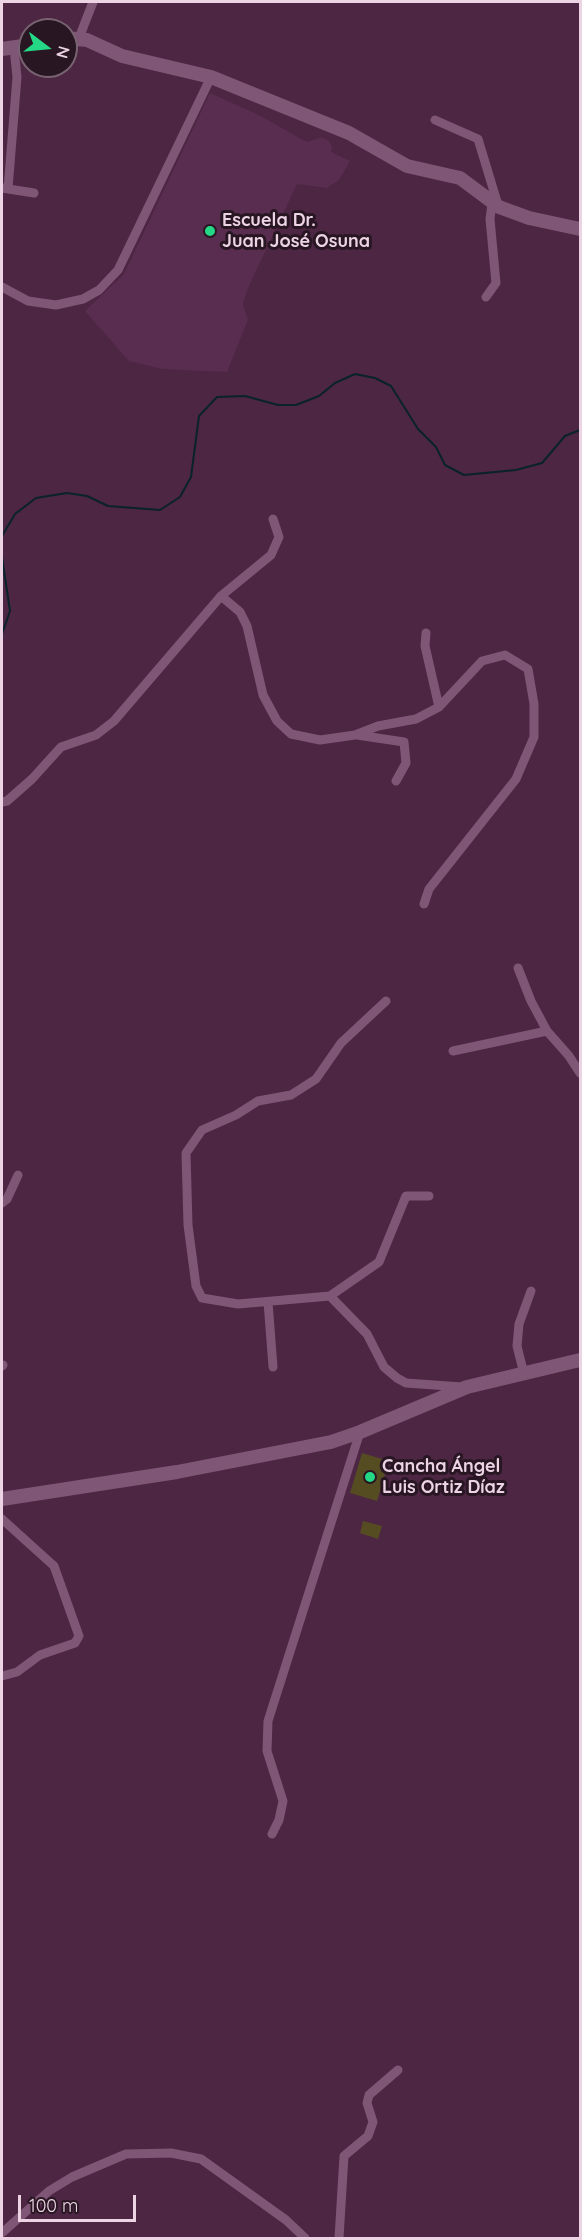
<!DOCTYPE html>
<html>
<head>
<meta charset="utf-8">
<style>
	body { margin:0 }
	#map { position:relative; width:582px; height:2240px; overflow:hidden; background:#4c2643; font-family:Quicksand,sans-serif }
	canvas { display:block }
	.frame { position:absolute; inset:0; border:3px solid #edd4e5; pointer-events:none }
	.north { position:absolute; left:18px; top:18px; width:60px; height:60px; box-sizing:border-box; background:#281723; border:2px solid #776371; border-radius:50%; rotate:106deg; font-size:16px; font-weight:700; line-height:24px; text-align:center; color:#edd4e5 }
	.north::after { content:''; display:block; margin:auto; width:21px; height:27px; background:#24d886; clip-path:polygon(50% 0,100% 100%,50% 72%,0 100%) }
	.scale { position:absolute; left:18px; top:2195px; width:118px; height:27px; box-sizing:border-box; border:3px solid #edd4e5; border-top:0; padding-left:8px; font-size:18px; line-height:21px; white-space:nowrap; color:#edd4e5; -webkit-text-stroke:4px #281723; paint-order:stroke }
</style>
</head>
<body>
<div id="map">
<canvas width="582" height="2240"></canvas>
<div class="frame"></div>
<div class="north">N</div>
<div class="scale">100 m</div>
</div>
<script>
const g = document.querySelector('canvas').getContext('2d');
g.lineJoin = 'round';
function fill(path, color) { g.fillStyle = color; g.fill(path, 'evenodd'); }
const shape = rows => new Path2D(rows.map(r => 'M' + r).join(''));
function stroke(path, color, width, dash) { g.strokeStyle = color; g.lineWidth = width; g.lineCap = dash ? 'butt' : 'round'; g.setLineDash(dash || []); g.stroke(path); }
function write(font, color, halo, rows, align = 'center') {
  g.font = font + ' Quicksand,sans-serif'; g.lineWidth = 6; g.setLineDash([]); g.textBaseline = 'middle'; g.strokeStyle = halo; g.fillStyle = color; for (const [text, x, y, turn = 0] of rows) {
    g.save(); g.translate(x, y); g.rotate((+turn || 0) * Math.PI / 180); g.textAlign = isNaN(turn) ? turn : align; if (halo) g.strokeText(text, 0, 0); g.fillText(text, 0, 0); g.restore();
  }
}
fill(shape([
	[210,93,261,116,303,140,308,142,321,137,329,141,332,147,331,152,350,161,339,180,327,188,297,184,248,288,243,304,248,320,227,372,162,369,129,361,85,311,124,274]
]), '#592d4f');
fill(shape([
	[362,1453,389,1461,377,1501,350,1493],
	[363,1521,382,1526,378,1539,360,1533]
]), '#564c22');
stroke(shape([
	[2,536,15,514,36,498,67,493,87,496,108,506,160,510,180,497,191,477,199,416,217,397,245,396,278,405,296,405,319,396,335,383,355,374,375,378,391,386,418,429,436,447,445,465,464,475,516,470,542,463,565,436,580,430],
	[2,557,10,611,2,634]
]), '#0a2229', 2);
stroke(shape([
	[79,38,93,2],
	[435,120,478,139,498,205],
	[2,188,34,193],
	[8,189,17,77,14,48],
	[2,287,28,301,56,305,83,299,99,290,118,270,211,77],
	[486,297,496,283,490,219,492,204],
	[221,596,240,612,247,626,263,695,277,721,291,734,320,740,355,735,378,726,416,719,439,707,482,661,505,655,528,669,534,704,534,737,516,779,429,889,424,904],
	[426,633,425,646,439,707],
	[357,735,404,742,406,763,396,781],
	[2,802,7,801,32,779,61,747,96,735,114,721,221,596,271,555,279,537,273,519],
	[518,968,531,1001,547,1031],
	[386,1001,341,1043,316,1079,291,1095,258,1101,236,1115,202,1130,186,1153,188,1225,196,1286,202,1298,238,1304,330,1296,367,1334,384,1367,397,1378,406,1383,462,1387],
	[453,1051,547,1031,569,1056,580,1073],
	[2,1203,7,1199,18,1175],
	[330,1296,379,1262,406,1196,429,1196],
	[268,1302,273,1367],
	[2,1366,3,1365],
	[524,1374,517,1346,519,1324,531,1291],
	[2,1519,54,1566,79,1636,75,1643,40,1655,17,1672,2,1676],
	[272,1834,279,1820,283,1801,267,1751,268,1721,360,1432],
	[2,2233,49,2191,72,2177,126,2154,171,2153,201,2159,286,2220,305,2238],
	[339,2238,344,2156,368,2136,373,2122,367,2103,369,2095,398,2070]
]), '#7f5675', 9);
stroke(shape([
	[66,38,87,40,122,56,211,77,349,133,407,166,460,178,499,207,529,218,580,229],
	[2,49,30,45],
	[2,1499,177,1472,331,1442,360,1432,467,1387,580,1360]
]), '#7f5675', 14);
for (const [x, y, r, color] of [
	[210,231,6,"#24d886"],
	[370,1477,6,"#24d886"]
]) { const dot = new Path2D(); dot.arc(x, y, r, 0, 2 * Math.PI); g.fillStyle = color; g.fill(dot); stroke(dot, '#281723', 2); }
write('bold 18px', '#edd4e5', '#281723', [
	["Escuela Dr.",222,221],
	["Juan José Osuna",222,242],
	["Cancha Ángel",382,1467],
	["Luis Ortiz Díaz",382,1488]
], 'left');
</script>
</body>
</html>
